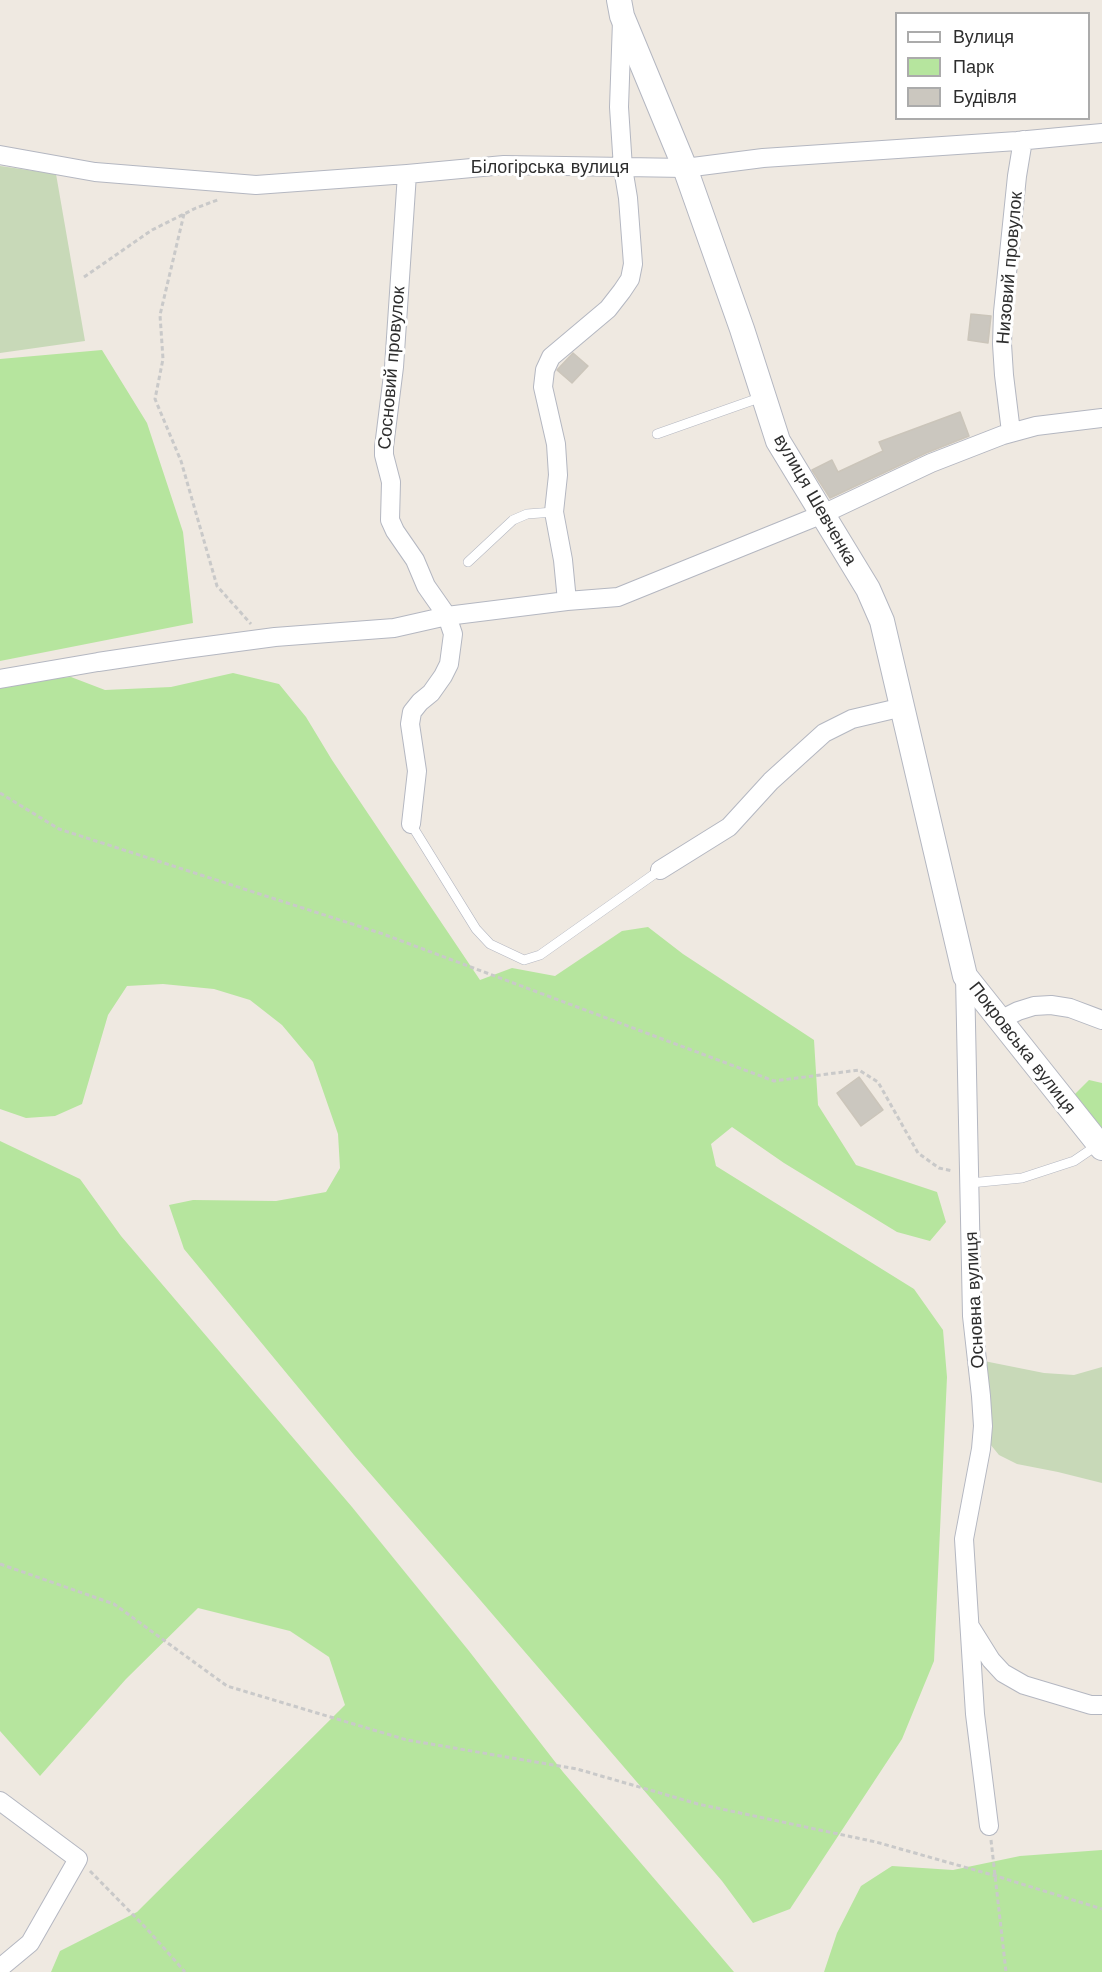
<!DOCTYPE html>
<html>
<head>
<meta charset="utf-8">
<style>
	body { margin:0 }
	#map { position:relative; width:1102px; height:1972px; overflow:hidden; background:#efe9e1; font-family:"Work Sans",sans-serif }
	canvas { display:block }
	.legend { position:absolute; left:895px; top:12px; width:195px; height:108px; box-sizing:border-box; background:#fff; border:2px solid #ababab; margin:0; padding:8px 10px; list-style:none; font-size:18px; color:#2e2e2e }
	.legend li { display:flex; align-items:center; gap:12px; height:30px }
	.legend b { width:30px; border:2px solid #ababab }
</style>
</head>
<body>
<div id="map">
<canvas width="1102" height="1972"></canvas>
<ul class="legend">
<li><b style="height:8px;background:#fff"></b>Вулиця</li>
<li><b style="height:16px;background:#b6e59e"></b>Парк</li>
<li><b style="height:16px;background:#cbc7bf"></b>Будівля</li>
</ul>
</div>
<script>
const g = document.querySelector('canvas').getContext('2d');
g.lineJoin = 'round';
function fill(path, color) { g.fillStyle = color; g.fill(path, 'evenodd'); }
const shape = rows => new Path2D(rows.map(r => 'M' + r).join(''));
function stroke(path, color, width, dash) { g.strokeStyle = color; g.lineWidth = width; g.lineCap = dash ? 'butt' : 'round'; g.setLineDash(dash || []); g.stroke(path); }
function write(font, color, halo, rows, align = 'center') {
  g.font = font + ' "Work Sans",sans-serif'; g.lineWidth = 6; g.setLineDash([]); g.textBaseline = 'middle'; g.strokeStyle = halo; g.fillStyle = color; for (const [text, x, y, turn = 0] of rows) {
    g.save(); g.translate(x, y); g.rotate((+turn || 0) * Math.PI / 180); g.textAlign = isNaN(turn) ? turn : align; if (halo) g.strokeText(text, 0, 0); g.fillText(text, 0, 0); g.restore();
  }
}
fill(shape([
	[102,350,147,423,183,532,193,623,0,661,0,359],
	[233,673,279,684,306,717,332,760,480,980,512,968,555,976,622,931,648,927,683,954,814,1040,818,1105,856,1165,937,1192,946,1222,930,1241,897,1232,784,1163,732,1127,711,1144,716,1166,914,1289,943,1330,947,1377,934,1661,902,1739,790,1909,753,1923,722,1881,475,1594,354,1455,184,1249,169,1205,193,1200,276,1201,326,1192,340,1168,338,1134,313,1062,282,1025,250,1000,214,989,163,984,127,986,108,1015,82,1104,55,1116,26,1118,0,1109,0,688,27,680,71,677,105,690,171,687],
	[1089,1080,1102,1083,1102,1132,1073,1096],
	[0,1141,80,1179,121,1236,352,1507,469,1651,563,1772,734,1972,51,1972,60,1951,137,1912,345,1705,329,1657,290,1631,198,1608,126,1679,40,1776,0,1731],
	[1102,1850,1102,1972,824,1972,837,1933,861,1886,892,1866,953,1870,1020,1856]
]), '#b6e59e');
fill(shape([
	[0,166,56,174,85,341,0,353],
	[984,1361,1044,1373,1074,1375,1102,1367,1102,1483,1058,1472,1017,1464,999,1455,990,1444]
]), '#c8d9b8');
const building = shape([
	[971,314,991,316,988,343,968,340,971,314],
	[573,353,588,366,572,383,557,370,573,353],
	[960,412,969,436,926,453,830,498,812,470,832,460,838,472,883,451,879,442,960,412],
	[859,1077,883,1110,861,1126,837,1093,859,1077]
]);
fill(building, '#cbc7bf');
stroke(building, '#cbc5ba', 1.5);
const lane = shape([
	[657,434,762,397],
	[468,562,513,520,527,514,554,512],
	[411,824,476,929,490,944,524,960,540,955,660,870],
	[970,1183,1022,1178,1074,1161,1099,1144]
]);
const street = shape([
	[0,155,95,172,256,185,407,174,504,165,685,168,763,158,1017,141,1102,133],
	[407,174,394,367,384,447,384,455,391,482,390,520,395,531,415,560,426,586,447,616,453,634,449,664,443,676,431,693,420,702,412,712,410,724,417,771,411,824],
	[1011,432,1004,375,1002,344,1003,312,1017,176,1023,140],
	[567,601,563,560,554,512,558,475,556,444,543,387,545,370,551,357,608,309,622,291,630,279,633,264,628,198,623,168,619,107,622,21],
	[0,679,98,662,185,649,275,637,394,628,447,616,567,601,618,597,823,514,931,463,1003,435,1036,426,1102,418],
	[660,870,729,827,771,781,824,733,852,719,903,707],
	[965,976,972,1316,981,1396,983,1426,981,1449,964,1539,975,1714,989,1826],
	[1000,1020,1018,1011,1034,1006,1051,1005,1070,1008,1102,1020],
	[971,1628,991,1660,1003,1673,1024,1685,1091,1705,1102,1705],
	[0,1801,78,1859,30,1943,0,1968]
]);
const secondary = shape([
	[619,0,622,16,685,168,742,329,778,441,868,589,882,621,965,976,1102,1148]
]);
stroke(lane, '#b4b7c1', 10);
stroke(street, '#b4b7c1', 20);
stroke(secondary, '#b4b7c1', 26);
stroke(shape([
	[184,214,160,315,163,359,155,399,181,461,217,586,251,624],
	[84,277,152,230,196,208,220,199],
	[0,793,59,829,383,934,774,1081,859,1070,878,1082,918,1153,939,1168,953,1171],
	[0,1564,114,1604,227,1686,407,1740,577,1769,698,1804,876,1842,996,1876,1102,1909],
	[991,1840,1006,1972],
	[90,1871,147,1929,185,1972]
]), '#c9c9c9', 3, [4.5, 3]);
stroke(lane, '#fff', 9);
stroke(street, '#fff', 18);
stroke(secondary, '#fff', 24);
write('18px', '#2e2e2e', '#fff', [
	["Білогірська вулиця",550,168],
	["Низовий провулок",1010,268,-85],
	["Сосновий провулок",392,368,-85],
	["вулиця Шевченка",815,500,60],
	["Покровська вулиця",1022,1048,52],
	["Основна вулиця",975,1300,-93]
]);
</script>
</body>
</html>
